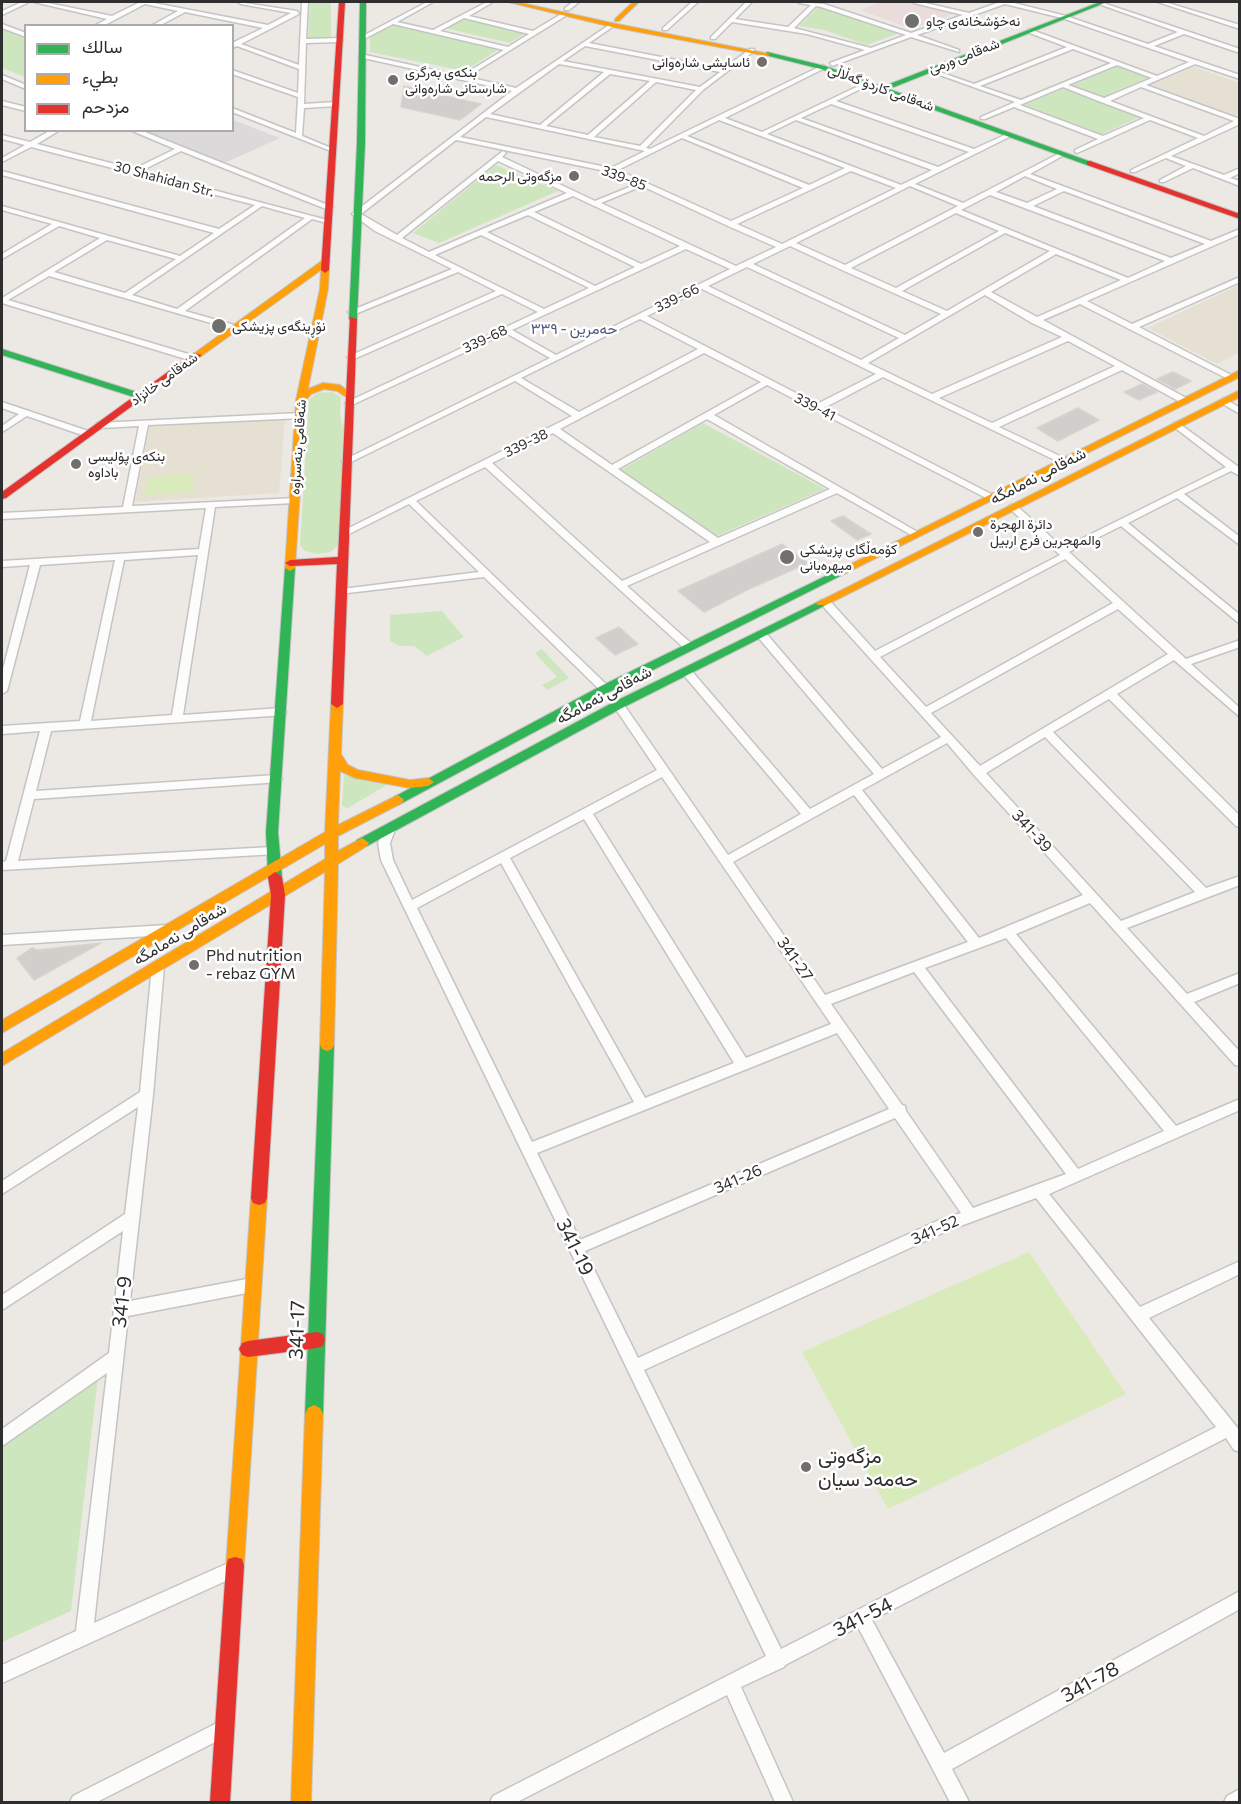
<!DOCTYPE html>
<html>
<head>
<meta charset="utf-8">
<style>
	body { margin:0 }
	#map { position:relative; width:1241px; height:1804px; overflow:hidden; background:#ece8e4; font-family:Commissioner,Vazirmatn,sans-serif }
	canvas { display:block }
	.frame { position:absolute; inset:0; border:3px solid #2e2e2e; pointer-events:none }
	.legend { position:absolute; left:24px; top:24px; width:210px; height:108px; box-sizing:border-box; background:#fff; border:2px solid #ababab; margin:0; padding:8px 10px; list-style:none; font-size:18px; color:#2e2e2e }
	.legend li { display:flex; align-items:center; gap:12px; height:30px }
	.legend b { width:30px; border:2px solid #ababab }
</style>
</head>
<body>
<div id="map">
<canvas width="1241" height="1804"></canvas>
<div class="frame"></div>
<ul class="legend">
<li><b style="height:8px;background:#30b455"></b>سالك</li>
<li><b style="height:8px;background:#ff9f0a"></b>بطيء</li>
<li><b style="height:8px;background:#e5322d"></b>مزدحم</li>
</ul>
</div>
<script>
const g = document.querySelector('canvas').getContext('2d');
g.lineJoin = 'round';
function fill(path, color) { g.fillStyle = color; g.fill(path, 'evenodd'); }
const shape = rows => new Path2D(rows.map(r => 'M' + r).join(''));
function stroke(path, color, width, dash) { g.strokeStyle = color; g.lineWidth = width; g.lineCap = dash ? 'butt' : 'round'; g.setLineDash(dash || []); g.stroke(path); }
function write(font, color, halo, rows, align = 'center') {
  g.font = font + ' Commissioner,Vazirmatn,sans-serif'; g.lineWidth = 5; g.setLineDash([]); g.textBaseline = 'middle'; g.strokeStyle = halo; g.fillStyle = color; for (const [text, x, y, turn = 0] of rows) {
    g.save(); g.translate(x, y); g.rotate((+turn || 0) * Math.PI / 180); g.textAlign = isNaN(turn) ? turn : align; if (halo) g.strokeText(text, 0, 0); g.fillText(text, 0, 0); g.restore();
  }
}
fill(shape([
	[233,120,280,138,222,164,136,131,232,130]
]), '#dcd9db');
fill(shape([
	[1194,67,1239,83,1239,113,1234,116,1151,85],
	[1239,285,1239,353,1217,364,1148,328],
	[285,418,279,493,135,502,150,424]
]), '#e6e0d3');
fill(shape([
	[880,2,917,2,959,12,912,29,860,10]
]), '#e9dcdb');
fill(shape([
	[310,2,331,2,331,38,308,39],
	[819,6,899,33,867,45,824,30,799,26],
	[466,16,529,31,510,43,445,28],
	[394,22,503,47,464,71,370,52,370,35],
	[2,29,25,38,25,77,2,68],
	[1119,65,1149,77,1102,97,1071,86],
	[1063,89,1064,89,1140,117,1102,134,1025,105],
	[496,165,558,191,439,243,413,233],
	[332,392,341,397,340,414,343,429,339,545,330,552,317,554,305,551,300,545,309,400,317,393],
	[703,423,825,489,717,536,621,470],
	[442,611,464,637,427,656,414,646,399,646,390,641,390,615],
	[542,649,569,678,547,690,542,685,557,677,535,653],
	[344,775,368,782,388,784,348,808,344,807,342,805],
	[98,1377,71,1611,2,1642,2,1445]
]), '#cee6be');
fill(shape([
	[195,475,192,492,144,495,148,477],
	[1029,1252,1126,1394,888,1509,802,1352]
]), '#d9eabb');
const building = shape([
	[404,86,445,96,481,104,460,120,401,107,404,86],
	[1173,372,1191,381,1175,389,1157,379,1173,372],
	[1142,384,1157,392,1139,400,1124,392,1142,384],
	[1078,408,1099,420,1058,441,1037,428,1078,408],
	[843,516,871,534,857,540,831,521,843,516],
	[782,544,808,563,749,589,704,612,678,591,782,544],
	[619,627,638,644,615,655,596,638,619,627],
	[101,943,34,980,17,958,32,948,37,950,101,943]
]);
fill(building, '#d1cecb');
stroke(building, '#d7d4d0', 1.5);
const street = shape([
	[22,2,29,2,2,15,2,11,22,2],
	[34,2,43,2,112,16,140,2,149,2,268,25,291,13,241,4,238,2,297,11,299,14,241,44,299,65,302,2,308,2,306,39,340,38,343,40,340,42,306,43,304,104,336,102,339,104,336,106,304,108,302,136,336,150,331,151,232,112,232,108,296,133,298,97,232,74,232,70,298,93,299,69,237,46,232,48,232,43,263,28,185,12,159,26,151,26,178,11,145,4,103,26,94,26,107,19,34,2],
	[427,2,433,2,397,22,433,30,487,2,493,2,469,16,533,31,563,13,567,13,567,15,467,77,516,88,612,23,614,26,589,43,723,69,750,49,754,49,754,51,703,90,646,148,650,149,823,65,825,68,725,118,762,132,869,81,871,82,871,84,836,101,974,149,1007,134,1011,134,1011,136,915,184,963,203,1062,152,1064,153,1064,155,1030,174,1211,241,1240,229,1240,234,1087,301,1132,324,1240,277,1240,282,1139,327,1235,377,1228,379,1080,304,1043,320,1188,399,1188,403,1182,403,1122,370,999,427,1066,459,1067,461,1063,464,883,377,824,408,993,495,995,497,990,500,767,385,714,415,921,534,919,536,913,536,837,493,627,586,693,645,693,649,689,650,685,649,485,467,416,501,609,687,610,689,605,692,601,691,484,577,339,594,337,592,342,589,479,572,409,504,347,535,341,535,339,533,572,416,515,381,349,463,343,463,342,461,550,358,506,333,352,405,345,403,538,312,502,294,354,359,347,357,496,291,458,272,355,314,348,312,452,269,375,231,352,214,512,91,359,57,361,54,461,76,504,50,393,24,364,39,359,38,427,2],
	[464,18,529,34,508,47,440,31,464,18],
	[585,46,720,72,700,87,563,61,585,46],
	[559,64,604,72,540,125,490,114,559,64],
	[610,74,650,81,588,135,546,126,610,74],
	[656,82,696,90,640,146,594,137,656,82],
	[831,104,969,152,938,167,801,118,831,104],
	[486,117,645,151,611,168,460,137,486,117],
	[719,120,845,168,809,185,687,136,719,120],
	[796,120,932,170,901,185,767,134,796,120],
	[682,138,803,188,731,221,618,170,682,138],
	[456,140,610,172,637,184,595,201,502,157,506,153,503,151,397,235,361,214,456,140],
	[498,161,567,193,429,252,402,238,498,161],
	[851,171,896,188,782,244,737,224,851,171],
	[1025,176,1057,189,1027,203,996,192,1025,176],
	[642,186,728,226,776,247,736,266,601,203,642,186],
	[910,186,958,206,845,265,796,243,910,186],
	[1064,191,1205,244,1171,258,1033,206,1064,191],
	[990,195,1165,261,1128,278,961,210,990,195],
	[573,196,680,246,641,264,534,212,573,196],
	[956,213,999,231,896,288,851,268,956,213],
	[528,215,635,267,595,286,487,232,528,215],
	[1005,233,1050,251,947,311,902,291,1005,233],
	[481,235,589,288,544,309,435,255,481,235],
	[790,246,842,270,941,314,905,335,753,264,790,246],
	[686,249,730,269,556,355,512,330,686,249],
	[1056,254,1121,280,1037,317,991,292,1056,254],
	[747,267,899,338,861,360,708,286,747,267],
	[702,289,876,374,817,404,647,316,702,289],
	[985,295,1032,323,1062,337,932,394,868,363,985,295],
	[640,319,698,349,579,412,521,378,640,319],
	[1068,341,1115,366,992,423,939,398,1068,341],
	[704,353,761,382,612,465,560,429,704,353],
	[707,419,830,489,718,538,618,469,707,419],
	[553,433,608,471,710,542,622,581,492,463,553,433],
	[573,2,579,2,569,10,565,10,565,8,573,2],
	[692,2,698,2,667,30,663,30,663,28,692,2],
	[746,2,752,2,735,19,788,27,811,5,799,3,798,2,824,4,911,33,963,15,914,3,913,2,921,2,969,13,1000,2,1010,2,1066,16,1148,44,1178,32,1096,3,1100,2,1240,49,1240,53,1184,34,1154,46,1240,75,1240,79,1195,64,1146,85,1240,119,1240,124,1171,156,1224,175,1240,168,1240,173,1230,178,1240,181,1240,186,1193,168,1164,182,1160,182,1160,180,1186,166,1166,158,1135,172,1131,172,1131,170,1198,138,1150,120,1077,153,1075,152,1075,150,1098,139,1014,107,985,119,981,119,981,117,1015,102,926,70,931,69,974,84,1067,47,1027,32,1029,29,1157,76,1189,62,1062,18,1005,4,917,35,959,50,959,52,911,37,832,66,830,63,865,50,807,34,732,22,715,39,711,39,711,37,746,2],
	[816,6,821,7,906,35,871,48,794,28,816,6],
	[1073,49,1111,63,1021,100,980,86,1073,49],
	[1117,65,1152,78,1104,98,1068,85,1117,65],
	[1063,87,1101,102,1144,118,1103,136,1020,105,1063,87],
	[1141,87,1234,121,1204,136,1110,101,1141,87],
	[1158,2,1165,2,1240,25,1240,29,1158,2],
	[2,24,26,33,26,37,2,28,2,24],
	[2,75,26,85,26,89,2,79,2,75],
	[2,101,26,107,26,111,2,105,2,101],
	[51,130,60,130,37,144,134,169,175,149,130,130,140,130,333,207,326,209,181,151,141,171,331,221,327,223,312,219,185,311,238,326,239,328,235,330,49,276,8,300,195,356,195,360,189,360,2,303,2,298,100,238,59,226,2,259,2,254,52,224,2,210,2,206,180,256,214,233,2,175,2,171,219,229,255,205,31,147,2,162,2,158,25,145,2,139,2,135,30,142,51,130],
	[262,206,305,218,177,309,132,295,262,206],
	[107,240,176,259,125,293,54,272,107,240],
	[1224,398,1240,408,1240,414,1221,403,1220,401,1224,398],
	[2,402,91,432,92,434,85,436,27,416,2,432,2,426,19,414,2,408,2,402],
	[300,413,303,414,303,418,148,425,132,506,297,498,299,500,294,503,215,507,183,715,281,708,285,709,286,712,285,715,51,731,36,791,276,775,280,776,282,779,280,782,34,799,18,861,272,847,278,851,276,854,2,870,2,862,6,861,40,731,2,734,2,726,80,721,115,560,40,565,7,691,2,694,2,673,30,565,2,567,2,561,199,549,206,508,2,519,2,513,123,507,139,426,100,428,96,425,97,423,300,413],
	[198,555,172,715,91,721,124,560,198,555],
	[1177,422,1240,468,1240,476,1231,471,1184,494,1240,537,1240,545,1177,498,1128,523,1240,615,1240,624,1121,526,1069,552,1186,659,1240,640,1240,647,1191,664,1240,708,1240,717,1174,660,1117,694,1240,816,1240,827,1236,826,1109,699,1053,732,1206,888,1240,876,1240,885,1127,928,1187,994,1240,973,1240,983,1194,1002,1240,1052,1240,1066,1235,1065,1090,903,1016,934,1176,1126,1240,1099,1240,1110,1049,1194,1140,1307,1240,1261,1240,1274,1149,1318,1240,1431,1240,1452,1234,1450,1226,1438,872,1620,944,1753,1240,1591,1240,1609,952,1769,969,1802,950,1802,858,1627,785,1665,784,1667,741,1687,793,1802,775,1802,727,1695,517,1802,490,1802,493,1796,766,1656,381,860,378,843,383,830,389,826,395,830,390,843,393,860,412,900,657,770,613,705,618,701,622,702,728,855,801,814,682,673,681,671,682,669,690,669,810,809,874,774,757,636,757,632,765,632,882,769,941,737,821,604,821,600,829,600,875,651,1060,555,1010,509,1010,505,1016,505,1063,548,1226,467,1174,427,1174,423,1177,422],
	[1065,559,1113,603,926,707,880,657,1065,559],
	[1118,609,1168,654,980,766,931,713,1118,609],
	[1045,737,1195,892,1121,921,986,773,1045,737],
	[947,743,974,775,1083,895,979,938,862,790,947,743],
	[662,777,831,1024,746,1058,593,814,662,777],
	[854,795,968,942,825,995,733,862,854,795],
	[584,819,734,1063,645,1098,510,858,584,819],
	[501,863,634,1102,532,1142,417,908,501,863],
	[1006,938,1164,1131,1078,1169,925,968,1006,938],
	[914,972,1066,1174,973,1208,906,1111,905,1106,902,1105,831,1004,914,972],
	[837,1033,889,1109,580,1240,537,1153,837,1033],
	[895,1118,961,1213,937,1221,638,1358,585,1251,895,1118],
	[1036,1198,1216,1427,781,1649,644,1370,947,1231,1036,1198],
	[167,925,171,927,173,930,171,933,167,935,2,945,2,935,167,925],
	[158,961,162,963,164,966,153,1095,130,1301,252,1278,257,1280,259,1285,257,1290,252,1292,128,1316,94,1623,235,1560,241,1562,243,1568,241,1574,2,1683,2,1665,76,1631,107,1373,2,1446,2,1429,109,1353,123,1231,2,1310,2,1295,125,1214,138,1107,2,1194,2,1181,140,1092,152,966,154,963,158,961],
	[225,1719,231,1722,234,1728,231,1734,97,1802,70,1802,73,1796,225,1719],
	[1240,1789,1240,1802,1224,1802,1227,1796,1240,1789]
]);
const fast = shape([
	[360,2,366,2,365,143,357,319,353,322,349,319,357,143,360,2],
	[1100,2,1107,2,894,87,887,85,1100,2],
	[767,52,825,66,1094,163,1087,165,821,69,765,55,767,52],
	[2,349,143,394,145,396,137,398,2,355,2,349],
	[290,565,295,568,278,832,282,877,275,882,268,877,266,832,285,568,290,565],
	[844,567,849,570,848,572,609,692,402,803,398,805,392,800,394,797,601,686,844,567],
	[822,600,828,603,826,605,622,708,367,846,357,846,355,843,357,840,614,702,822,600],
	[327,1039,332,1041,334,1045,323,1414,320,1420,314,1423,308,1420,305,1414,320,1045,322,1041,327,1039]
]);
const slow = shape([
	[508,2,517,2,612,23,770,54,767,56,612,27,508,2],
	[633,2,639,2,619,21,615,21,615,19,633,2],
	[323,260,330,262,323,268,329,270,328,289,308,389,323,383,340,385,354,396,349,399,337,391,324,389,311,394,306,400,295,568,290,571,285,568,296,400,320,289,321,270,200,357,192,355,323,260],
	[1240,370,1240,377,848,572,844,573,839,570,1240,370],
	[1240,390,1240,397,826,605,818,605,816,603,1240,390],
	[337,700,343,704,341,754,348,765,358,770,410,780,428,778,434,782,428,786,410,788,355,778,340,771,338,825,398,795,404,800,402,803,338,836,338,851,362,838,369,843,367,846,338,864,334,1045,332,1049,327,1051,322,1049,320,1045,325,872,2,1066,2,1053,325,859,325,844,2,1033,2,1020,325,832,331,704,337,700],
	[259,1191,265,1193,267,1198,244,1566,242,1573,235,1575,228,1573,226,1566,251,1198,253,1193,259,1191],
	[314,1405,320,1408,323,1414,311,1802,291,1802,305,1414,308,1408,314,1405]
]);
const jam = shape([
	[339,2,345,2,329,270,325,273,321,270,339,2],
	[1090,161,1240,214,1240,219,1087,165,1087,161,1090,161],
	[350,317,357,319,343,704,337,708,331,704,337,564,290,566,285,563,290,560,338,557,350,317],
	[194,353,202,355,6,498,2,499,2,492,194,353],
	[275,872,282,877,285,895,267,1198,265,1203,259,1205,253,1203,251,1198,271,895,268,877,275,872],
	[317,1332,323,1334,325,1340,323,1346,317,1348,248,1357,242,1355,239,1349,242,1343,248,1341,317,1332],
	[235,1557,242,1559,244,1566,230,1802,210,1802,226,1566,228,1559,235,1557]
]);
stroke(street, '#c5c4c5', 3);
stroke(fast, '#c5c4c5', 2);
stroke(slow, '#c5c4c5', 2);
stroke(jam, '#c5c4c5', 2);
fill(street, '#fcfcfb');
fill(fast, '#30b455');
fill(slow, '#ff9f0a');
fill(jam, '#e5322d');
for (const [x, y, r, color] of [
	[912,21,8,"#706f6e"],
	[762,62,6,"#706f6e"],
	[393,80,6,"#706f6e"],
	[574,176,6,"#706f6e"],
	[219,326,8,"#706f6e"],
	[76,464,6,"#706f6e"],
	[978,532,6,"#706f6e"],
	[787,557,8,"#706f6e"],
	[194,965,6,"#706f6e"],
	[806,1467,6,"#706f6e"]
]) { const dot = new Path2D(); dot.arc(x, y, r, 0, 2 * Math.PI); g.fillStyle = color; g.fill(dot); stroke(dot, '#fff', 2); }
write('14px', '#2e2e2e', '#fff', [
	["نەخۆشخانەی چاو",926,21],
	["ئاسایشی شارەوانی",750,62,"right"],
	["بنكەی بەرگری",405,72],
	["شارستانی شارەوانی",405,88],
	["مزگەوتی الرحمە",562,176,"right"],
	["نۆڕینگەی پزیشکی",232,326],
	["بنکەی پۆلیسی",88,456],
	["باداوە",88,472],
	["دائرة الهجرة",990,524],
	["والمهجرين فرع اربيل",990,540],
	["کۆمەڵگای پزیشکی",800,549],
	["میهرەبانی",800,565]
], 'left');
write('14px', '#2e2e2e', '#fff', [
	["شەقامی ورمێ",964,56,-21],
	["شەقامی کاردۆ گەڵاڵی",881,88,20],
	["339-85",624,178,21],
	["30 Shahidan Str.",164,179,15],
	["339-66",677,298,-26],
	["339-68",485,339,-25],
	["شەقامی خانزاد",164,379,-36],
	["339-41",815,407,27],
	["339-38",526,443,-26],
	["شەقامی بنەسراوە",298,447,-86]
]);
write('15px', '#4d5680', '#fff', [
	["حەمرین - ٣٣٩",574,329]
]);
write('16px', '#2e2e2e', '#fff', [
	["شەقامی نەمامگە",1038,476,-27],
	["شەقامی نەمامگە",604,695,-28],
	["341-39",1032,831,48],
	["شەقامی نەمامگە",180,934,-31],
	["341-27",795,959,55],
	["341-26",738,1179,-23],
	["341-52",935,1230,-24]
]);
write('16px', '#2e2e2e', '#fff', [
	["Phd nutrition",206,956],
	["- rebaz GYM",206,974]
], 'left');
write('20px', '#2e2e2e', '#fff', [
	["341-19",575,1247,64],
	["341-9",122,1302,-83],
	["341-17",297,1330,-88],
	["341-54",863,1617,-27],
	["341-78",1090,1682,-29]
]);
write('20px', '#2e2e2e', '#fff', [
	["مزگەوتی",818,1456],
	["حەمەد سیان",818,1479]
], 'left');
</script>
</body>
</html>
